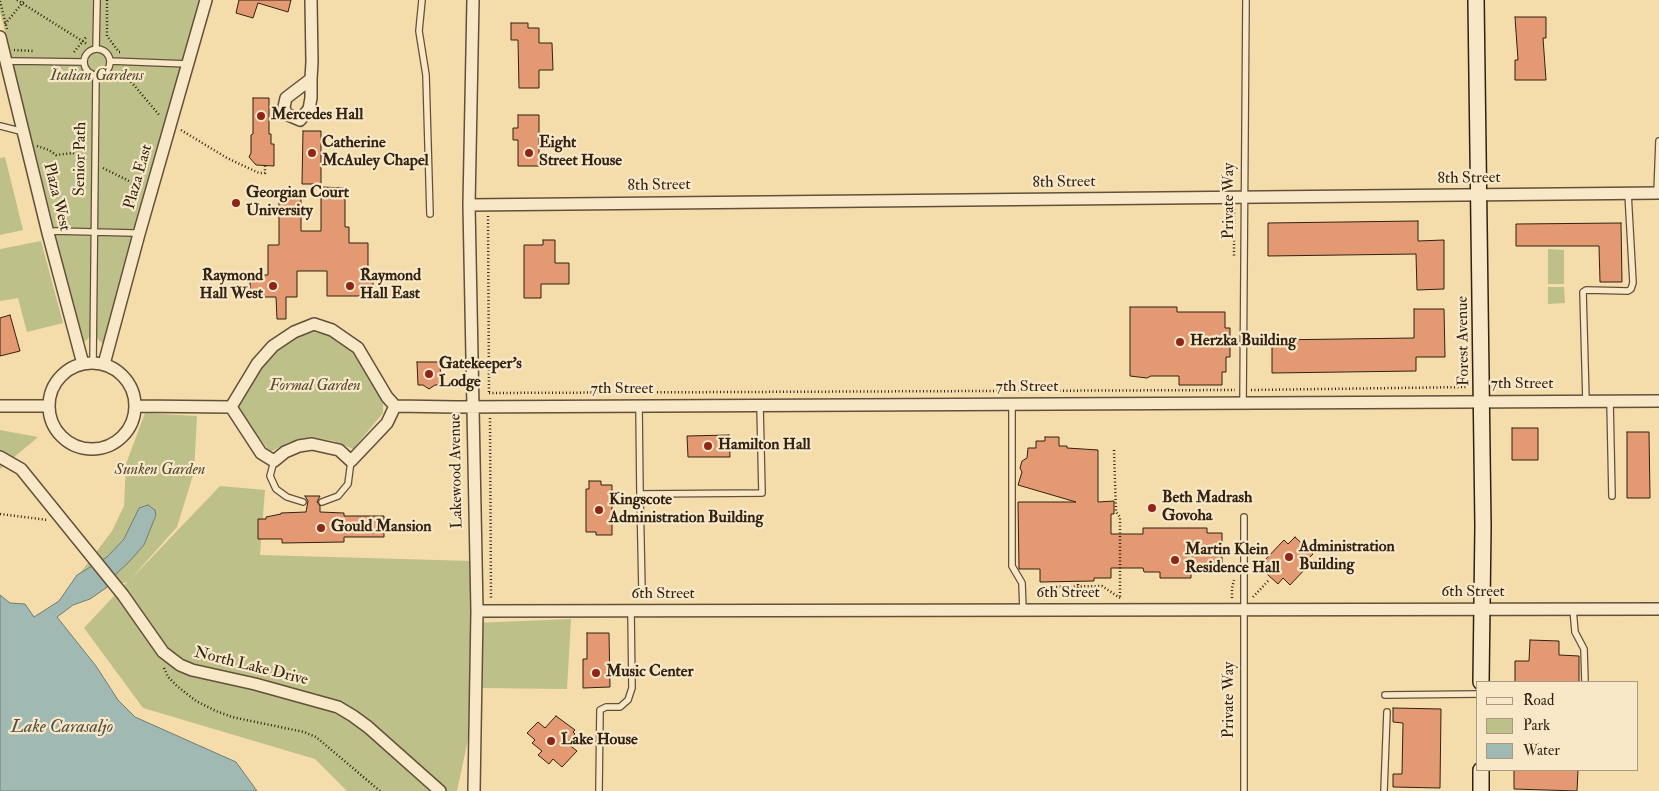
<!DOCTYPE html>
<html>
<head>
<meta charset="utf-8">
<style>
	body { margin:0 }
	#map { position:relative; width:1659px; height:791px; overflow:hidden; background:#f5dcab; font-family:"IM FELL Double Pica",serif }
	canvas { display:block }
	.legend { position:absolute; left:1476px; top:681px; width:162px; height:90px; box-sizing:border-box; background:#f8e8c8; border:1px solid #a89980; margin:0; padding:6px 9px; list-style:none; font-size:15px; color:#312213 }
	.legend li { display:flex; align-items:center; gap:10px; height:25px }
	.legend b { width:25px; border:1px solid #a89980 }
</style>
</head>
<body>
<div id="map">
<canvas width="1659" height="791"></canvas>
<ul class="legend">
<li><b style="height:6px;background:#f8e8c8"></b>Road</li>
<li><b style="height:14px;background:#bdc088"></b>Park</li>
<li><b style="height:14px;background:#a0b9b3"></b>Water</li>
</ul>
</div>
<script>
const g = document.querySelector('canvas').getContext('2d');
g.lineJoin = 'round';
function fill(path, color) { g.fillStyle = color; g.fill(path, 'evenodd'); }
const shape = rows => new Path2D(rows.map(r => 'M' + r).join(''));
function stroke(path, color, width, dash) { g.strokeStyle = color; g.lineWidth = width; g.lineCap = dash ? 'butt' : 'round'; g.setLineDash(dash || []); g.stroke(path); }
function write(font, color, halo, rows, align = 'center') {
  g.font = font + ' "IM FELL Double Pica",serif'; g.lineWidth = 4.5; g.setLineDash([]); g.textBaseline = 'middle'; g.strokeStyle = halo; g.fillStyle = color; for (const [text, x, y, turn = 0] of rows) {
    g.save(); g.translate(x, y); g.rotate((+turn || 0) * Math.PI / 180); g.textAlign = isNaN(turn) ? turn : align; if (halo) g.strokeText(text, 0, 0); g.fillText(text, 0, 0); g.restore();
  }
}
fill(shape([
	[0,0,200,0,133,233,103,344,93,334,83,343,0,12],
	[5,157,23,230,0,235,0,158],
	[41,241,63,323,27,332,18,298,0,301,0,249],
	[1548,249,1564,250,1564,284,1548,284],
	[1548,287,1564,287,1565,303,1548,304],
	[312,332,330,335,355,352,383,403,383,413,353,449,334,441,311,437,290,442,270,452,239,411,239,402,269,355,294,337],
	[145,413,197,416,194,472,177,527,129,581,220,486,265,490,260,555,472,561,473,623,571,619,567,689,479,688,457,791,347,791,315,759,143,708,84,628,127,582,106,588,90,599,73,605,57,617,96,666,118,700,135,717,236,762,257,791,0,791,0,595,10,603,25,604,34,617,59,601,112,531,124,506,126,464],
	[0,430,38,437,0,469]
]), '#bdc088');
const water = shape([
	[148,505,155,510,156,515,144,545,129,562,118,572,106,588,90,599,73,605,57,617,96,666,118,700,135,717,236,762,257,791,0,791,0,595,10,603,25,604,34,617,59,601,77,575,107,557,124,539,139,508,148,505]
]);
fill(water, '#a0b9b3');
stroke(water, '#747d73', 1);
const building = shape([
	[239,0,291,0,288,12,258,3,253,18,236,13,239,0],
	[1515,17,1546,17,1546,38,1543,38,1546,80,1515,80,1515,60,1518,60,1515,17],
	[511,23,528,23,528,28,539,28,539,43,552,43,553,70,539,70,539,88,519,88,518,40,511,40,511,23],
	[253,98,269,98,269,134,271,134,271,144,274,144,274,166,256,165,249,157,251,153,251,135,253,134,253,98],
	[518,115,539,115,539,166,518,166,518,140,513,140,513,128,518,128,518,115],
	[303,131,321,131,321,184,302,184,303,131],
	[321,187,345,188,345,227,349,227,349,243,368,243,368,275,373,275,373,296,327,296,327,271,297,271,297,297,286,297,286,319,277,319,276,297,250,297,250,275,268,275,268,245,279,245,279,189,301,189,301,231,321,231,321,187],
	[1418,221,1418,241,1444,240,1444,289,1417,290,1416,254,1268,256,1268,223,1418,221],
	[1621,223,1622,282,1600,282,1599,246,1516,246,1516,224,1621,223],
	[543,240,555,240,555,263,569,263,569,284,541,284,541,298,524,298,524,245,543,245,543,240],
	[1130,307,1177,307,1177,312,1225,312,1225,328,1230,328,1230,357,1226,357,1226,372,1222,372,1222,385,1179,385,1179,376,1151,376,1147,378,1130,376,1130,307],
	[1414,309,1444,309,1445,357,1416,357,1416,371,1272,373,1272,340,1414,338,1414,309],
	[10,315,20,351,0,356,0,318,10,315],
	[417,362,440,362,441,385,435,385,429,389,423,385,418,385,417,362],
	[1512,428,1538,428,1538,460,1512,460,1512,428],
	[1627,432,1649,432,1650,498,1627,498,1627,432],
	[729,435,730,457,688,457,687,436,729,435],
	[1045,437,1059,437,1059,446,1067,446,1067,448,1098,450,1098,502,1114,501,1114,514,1111,514,1111,534,1143,534,1143,528,1207,528,1207,533,1222,533,1222,567,1206,567,1206,571,1191,571,1191,578,1160,578,1160,572,1144,572,1143,568,1111,568,1111,578,1094,578,1094,581,1040,582,1040,569,1019,569,1018,502,1076,502,1018,485,1022,472,1020,468,1022,461,1027,458,1028,448,1036,448,1036,441,1045,441,1045,437],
	[589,481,601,481,601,485,612,485,612,535,596,535,596,532,586,532,586,489,589,489,589,481],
	[305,496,320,496,317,502,320,506,320,512,344,513,344,516,384,516,384,537,344,537,344,542,282,543,282,539,258,539,258,519,266,519,266,517,281,514,281,513,306,512,308,501,305,496],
	[1295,537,1313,554,1304,563,1308,566,1290,585,1283,578,1278,584,1267,574,1273,568,1264,561,1284,540,1288,544,1295,537],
	[587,633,609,633,610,687,583,688,583,659,587,659,587,633],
	[1530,640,1559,641,1559,655,1579,656,1579,682,1515,682,1515,661,1529,661,1530,640],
	[1393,708,1441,709,1440,788,1393,787,1393,774,1402,774,1403,723,1393,722,1393,708],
	[556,716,575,730,573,732,575,734,567,743,577,751,562,767,553,759,549,764,538,755,542,751,532,743,535,740,527,733,538,722,545,728,556,716],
	[1514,770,1578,770,1577,791,1514,789,1514,770]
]);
fill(building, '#e39971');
stroke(building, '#312213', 1);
const lane = shape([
	[422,0,419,31,426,75,430,214],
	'84 62a13 13 0 1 1 26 0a13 13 0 1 1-26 0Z',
	[96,49,97,0],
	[110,61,188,64],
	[6,62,13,61,83,62],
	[0,126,24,132],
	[1657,193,1659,141],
	[48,233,55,231,133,233,139,234],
	[93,363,96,75],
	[1586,401,1583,292,1586,290,1628,291,1631,289,1633,283,1628,193],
	[1610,401,1612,496],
	[1243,403,1246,0],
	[1012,404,1012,566,1022,583,1023,610],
	[639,406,640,494],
	[274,461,270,476,276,489,287,497,303,502],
	[322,502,338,496,348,484,351,461],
	[1244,517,1244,791],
	[642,591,640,494,762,493,760,406],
	[1573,609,1575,632,1584,649,1585,682],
	[1385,695,1478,694],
	[599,791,600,710,606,707,620,707,628,700,632,688,631,611],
	[1384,791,1387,712]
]);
const street = shape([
	[311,0,312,62,311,79,311,98,309,109,300,120,286,114,284,107,286,98,311,79],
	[473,0,469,205,477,611,474,791],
	[0,37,48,233,83,364],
	[469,205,1659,193],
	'49 406a43 43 0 1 1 86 0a43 43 0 1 1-86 0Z',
	[104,364,139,234,206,0],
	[0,406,49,406],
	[135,406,231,407,261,453,274,461,285,452,299,446,312,444,339,450,351,461,387,423,395,406,387,397,358,348,332,330,314,324,294,332,273,346,257,364,231,407],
	[395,406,456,407,1659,401],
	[0,457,21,469,123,595,163,652,180,665,192,670,255,684,338,707,353,716,368,727,440,791],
	[477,611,1659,609]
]);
const secondary = shape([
	[1476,0,1483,526,1481,682],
	[1481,791,1481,770]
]);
stroke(lane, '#625039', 8);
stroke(street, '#625039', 14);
stroke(secondary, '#312213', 18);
stroke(shape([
	[17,0,87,44],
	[107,0,107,36,119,52,121,52],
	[0,1,7,29],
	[5,24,25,0],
	[14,50,33,51],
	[74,52,87,36],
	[122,71,160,116],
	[181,130,227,158,259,173,265,173,265,165],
	[37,146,49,150,56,155,73,153,87,160],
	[103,168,141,187],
	[1234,209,1234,258],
	[488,216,489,393],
	[1251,390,1468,387],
	[489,393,1235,390],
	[490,418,491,600],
	[1114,450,1116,512,1120,517,1120,598],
	[0,514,48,520],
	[1078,584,1078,598],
	[1253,597,1269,580],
	[1039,598,1053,587,1102,586,1120,598],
	[1232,598,1232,588,1234,580],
	[164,668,168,677,177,686,196,701,216,711,232,717,304,732,316,737,380,791]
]), '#312213', 2.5, [1, 2.5]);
stroke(lane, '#f8e8c8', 5.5);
stroke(street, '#f8e8c8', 11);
stroke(secondary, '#f8e8c8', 15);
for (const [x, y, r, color] of [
	[261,116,5,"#8f2418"],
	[312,153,5,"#8f2418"],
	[529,153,5,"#8f2418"],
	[236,203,5,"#8f2418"],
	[273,286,5,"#8f2418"],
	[350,286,5,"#8f2418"],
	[1180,342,5,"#8f2418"],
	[429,374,5,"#8f2418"],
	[708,446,5,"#8f2418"],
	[1152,508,5,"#8f2418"],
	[599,510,5,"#8f2418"],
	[321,528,5,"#8f2418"],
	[1289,557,5,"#8f2418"],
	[1175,560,5,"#8f2418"],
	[596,673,5,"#8f2418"],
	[551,741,5,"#8f2418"]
]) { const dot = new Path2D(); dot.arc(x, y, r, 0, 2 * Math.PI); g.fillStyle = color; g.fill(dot); stroke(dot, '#f8e8c8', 2); }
write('italic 16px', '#544a30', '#f8e8c8', [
	["Italian Gardens",97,77],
	["Formal Garden",315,387],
	["Sunken Garden",160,471]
]);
write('bold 16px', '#312213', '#f8e8c8', [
	["Mercedes Hall",271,116],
	["Catherine",322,144],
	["McAuley Chapel",322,162],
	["Eight",539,144],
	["Street House",539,162],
	["Georgian Court",246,194],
	["University",246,212],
	["Raymond",263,277,"right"],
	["Hall West",263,295,"right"],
	["Raymond",360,277],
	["Hall East",360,295],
	["Herzka Building",1190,342],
	["Gatekeeper's",439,365],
	["Lodge",439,383],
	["Hamilton Hall",718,446],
	["Beth Madrash",1162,499],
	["Govoha",1162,517],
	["Kingscote",609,501],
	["Administration Building",609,519],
	["Gould Mansion",331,528],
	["Administration",1299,548],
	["Building",1299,566],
	["Martin Klein",1185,551],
	["Residence Hall",1185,569],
	["Music Center",606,673],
	["Lake House",561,741]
], 'left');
write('16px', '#312213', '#f8e8c8', [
	["Senior Path",81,159,-89],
	["Plaza East",139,177,-74],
	["8th Street",1469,179,-1],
	["8th Street",1064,183,-1],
	["8th Street",659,186,-1],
	["Plaza West",56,197,76],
	["Private Way",1230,201,-90],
	["Forest Avenue",1464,341,-91],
	["7th Street",1522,385],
	["7th Street",1027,388],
	["7th Street",622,390],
	["Lakewood Avenue",457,471,-91],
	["6th Street",1473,593],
	["6th Street",1068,594],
	["6th Street",663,595],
	["North Lake Drive",251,667,14],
	["Private Way",1230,700,-90]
]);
write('italic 18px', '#524f43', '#f8e8c8', [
	["Lake Carasaljo",62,728]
]);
</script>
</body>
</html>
